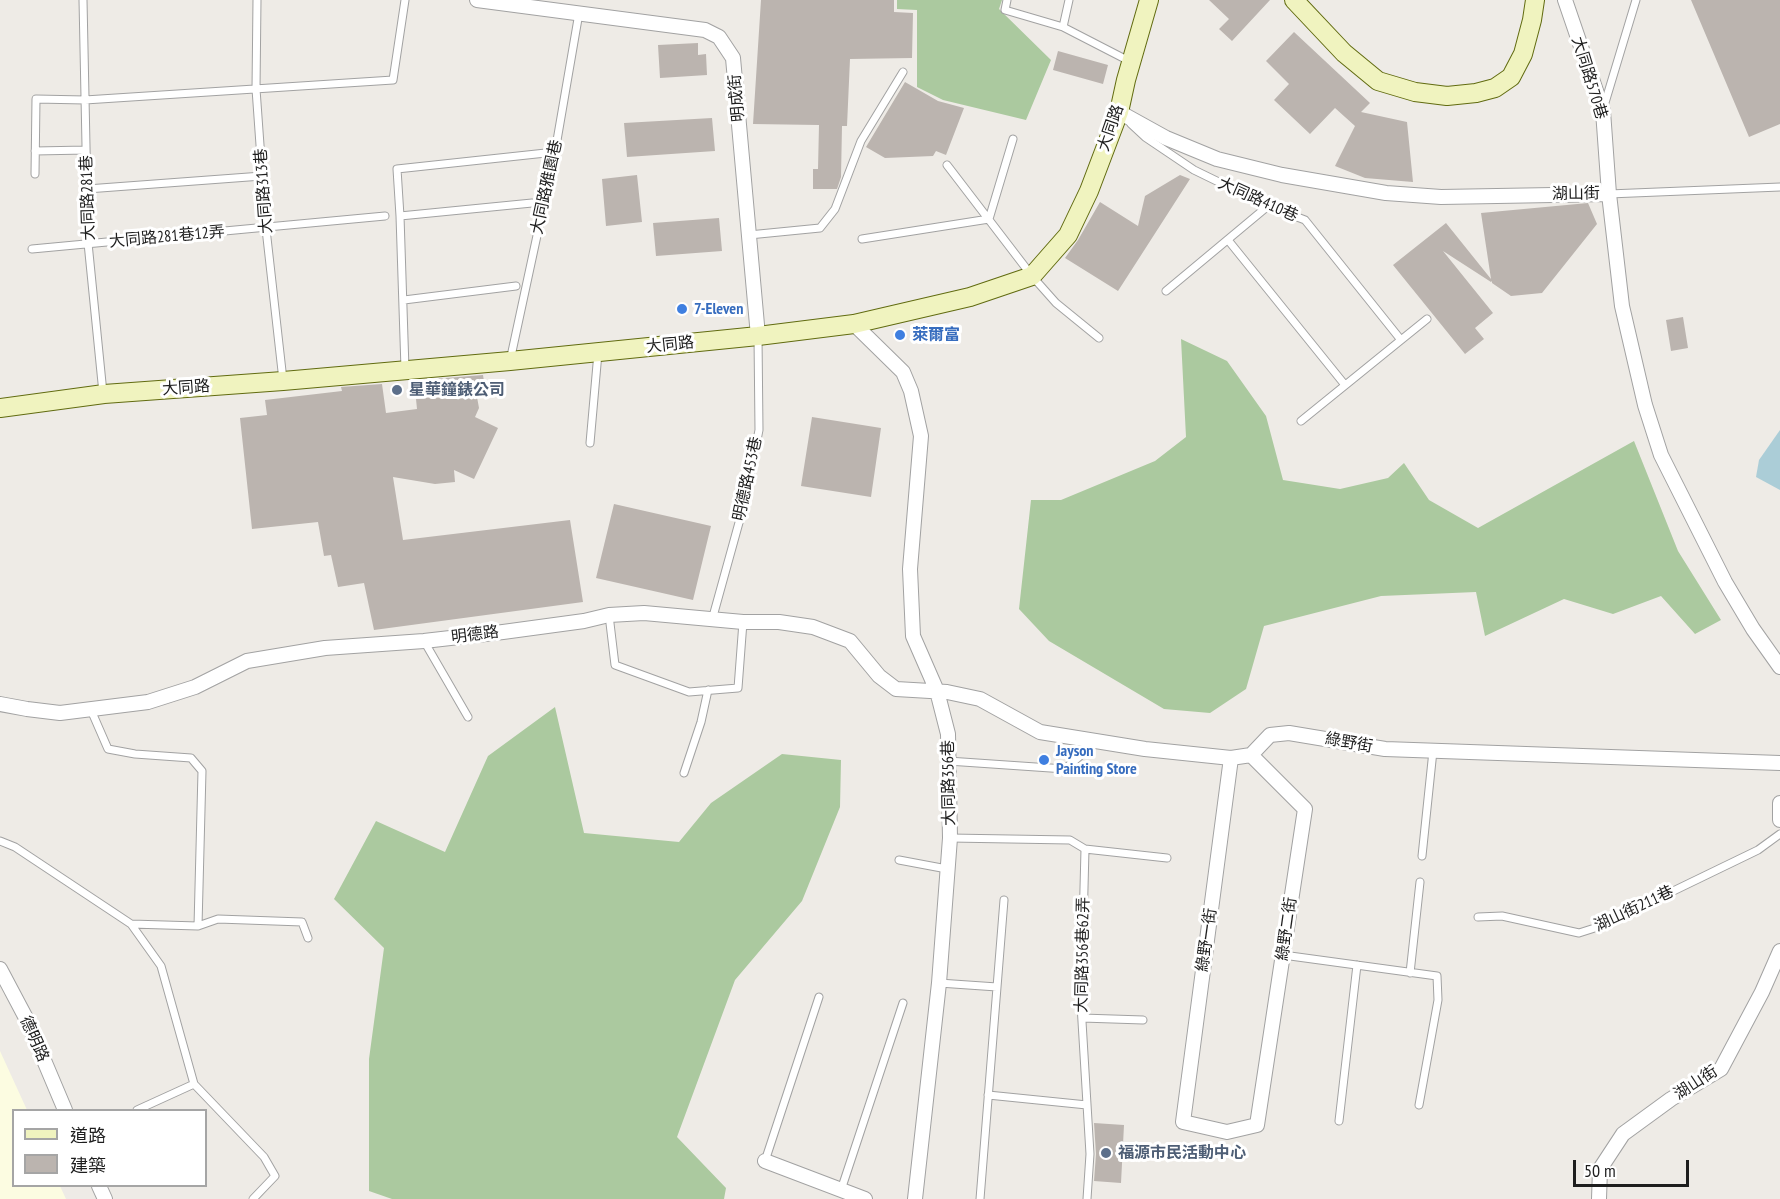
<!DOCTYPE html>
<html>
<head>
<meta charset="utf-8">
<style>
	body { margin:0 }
	#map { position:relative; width:1780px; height:1199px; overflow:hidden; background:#eeebe6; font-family:"PT Sans Narrow","Noto Sans TC",sans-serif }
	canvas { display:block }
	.legend { position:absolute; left:12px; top:1109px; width:195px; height:78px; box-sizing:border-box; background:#fff; border:2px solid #a5a5a5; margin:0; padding:8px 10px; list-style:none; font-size:18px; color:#1e1e1e }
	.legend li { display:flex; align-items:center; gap:12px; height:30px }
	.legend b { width:30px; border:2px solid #a5a5a5 }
	.scale { position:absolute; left:1573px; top:1160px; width:116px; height:27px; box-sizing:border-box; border:3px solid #1e1e1e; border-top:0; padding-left:8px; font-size:18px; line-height:21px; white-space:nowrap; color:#1e1e1e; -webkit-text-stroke:4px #fff; paint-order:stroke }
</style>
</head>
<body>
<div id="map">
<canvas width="1780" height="1199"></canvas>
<ul class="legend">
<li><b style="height:8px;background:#f0f3bf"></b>道路</li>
<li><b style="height:16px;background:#bbb4af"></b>建築</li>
</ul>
<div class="scale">50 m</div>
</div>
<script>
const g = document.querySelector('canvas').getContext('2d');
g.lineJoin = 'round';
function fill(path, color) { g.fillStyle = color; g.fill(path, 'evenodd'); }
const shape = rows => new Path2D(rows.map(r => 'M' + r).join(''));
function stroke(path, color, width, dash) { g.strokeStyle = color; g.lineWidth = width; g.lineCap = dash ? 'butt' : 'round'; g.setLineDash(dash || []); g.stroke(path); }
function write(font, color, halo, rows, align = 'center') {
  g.font = font + ' "PT Sans Narrow","Noto Sans TC",sans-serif'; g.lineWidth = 6; g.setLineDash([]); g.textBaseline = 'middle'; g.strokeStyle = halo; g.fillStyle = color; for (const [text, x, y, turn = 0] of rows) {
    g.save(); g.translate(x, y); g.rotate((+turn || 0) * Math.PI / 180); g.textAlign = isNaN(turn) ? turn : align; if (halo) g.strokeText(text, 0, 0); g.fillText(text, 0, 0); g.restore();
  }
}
fill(shape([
	[0,1051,27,1110,14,1110,14,1186,60,1186,66,1199,0,1199]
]), '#fcfce1');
fill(shape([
	[897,0,1002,0,999,9,1051,60,1026,120,943,100,917,87,917,10,897,9],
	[1181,339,1227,361,1266,416,1283,480,1340,489,1388,478,1404,463,1429,500,1478,528,1634,441,1678,551,1721,620,1695,634,1661,596,1613,614,1564,599,1485,636,1476,592,1381,596,1264,626,1246,689,1210,713,1164,709,1049,641,1019,609,1031,500,1061,500,1155,461,1186,437],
	[555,707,584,833,679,842,711,803,782,754,841,760,840,807,802,901,735,980,677,1137,726,1188,724,1199,392,1199,369,1191,369,1059,384,948,334,899,376,821,445,852,488,756]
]), '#abc99f');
fill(shape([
	[1780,430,1780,490,1756,477,1759,460]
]), '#abcdd7');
fill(shape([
	[761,0,894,0,894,12,913,13,912,58,850,59,847,126,842,126,841,177,837,189,813,189,813,169,818,169,819,125,753,124],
	[1209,0,1270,0,1232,41,1219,29,1229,19],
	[1691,0,1780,0,1780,124,1749,137],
	[1294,32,1370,103,1361,112,1407,122,1413,182,1365,178,1335,166,1355,126,1335,108,1310,134,1274,100,1289,84,1266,61],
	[698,43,698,55,706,54,707,75,660,78,658,45],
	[1058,51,1108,65,1103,84,1053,70],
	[905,82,938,101,964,108,946,155,936,151,933,156,885,158,866,147],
	[712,118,715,151,627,157,624,123],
	[637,175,642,222,606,226,602,179],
	[1180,175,1190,179,1118,291,1065,258,1078,240,1100,202,1138,226,1145,196],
	[1588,203,1597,224,1542,293,1511,296,1492,283,1492,281,1491,282,1443,251,1493,313,1475,328,1484,339,1465,354,1393,265,1446,223,1491,279,1481,213],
	[719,218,722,251,656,256,653,223],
	[1683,317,1688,348,1671,351,1666,320],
	[483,375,486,395,477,397,479,408,475,417,498,428,474,479,454,470,455,482,435,484,393,477,403,540,570,520,583,602,374,630,364,583,338,587,331,555,324,556,318,522,252,529,240,418,267,415,265,400,342,391,341,387,382,384,386,413,417,409,416,399,424,398,421,380],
	[812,417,881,428,871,497,801,486],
	[614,504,711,526,693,600,596,578],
	[1094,1123,1124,1125,1121,1183,1094,1181,1096,1154]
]), '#bbb4af');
const lane = shape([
	[83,0,88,243,103,393],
	[257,0,256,89,266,229,283,380],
	[1007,0,1005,10,1063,27,1131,62],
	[1063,27,1069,0],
	[1604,106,1636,0],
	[1131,124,1145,137,1194,170,1268,206,1305,220,1401,340,1427,319],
	[35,151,86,150],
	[947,165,1032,276,1056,303,1099,338],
	[35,174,36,99,85,100,393,80,405,0],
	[87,189,262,176],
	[1609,194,1780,187],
	[400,216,532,203],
	[749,235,820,228,835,209,861,141,903,72],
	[862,239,989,219,1013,139],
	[1228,240,1345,385],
	[32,249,385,216],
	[1166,291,1268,206],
	[404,300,516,286],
	[510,361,555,152,579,13],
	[405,369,400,216,397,169,555,152],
	[1301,421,1401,340],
	[590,443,598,353],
	[609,615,615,665,689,692,738,688,743,622],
	[712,620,745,501,759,430,758,337],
	[424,641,468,717],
	[91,710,108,749,135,754,191,758,202,771,198,926],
	[948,761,1065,769,1096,742],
	[684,773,701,722,708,690],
	[950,838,1070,840,1085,849,1081,1005,1090,1154,1087,1199],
	[0,841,15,847,131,924,161,966,194,1084],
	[1085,849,1167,858],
	[1422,856,1433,751],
	[899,860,947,869],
	[1478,917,1502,916,1579,933,1601,926,1758,850,1780,834],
	[131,924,198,926,218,919,302,922,308,938],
	[1283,955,1437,976,1438,1000,1419,1105],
	[1410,973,1420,882],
	[939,983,997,987],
	[1082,1018,1143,1020],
	[988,1095,1087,1105],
	[137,1110,194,1084,264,1157,275,1176,253,1199],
	[1339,1121,1357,965],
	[765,1161,819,997],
	[841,1190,903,1003],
	[980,1199,1004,900]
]);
const street = shape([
	[477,0,705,30,719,37,733,58,758,336],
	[1565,0,1603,111,1609,194],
	[1119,112,1166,138,1217,159,1282,175,1386,193,1441,197,1609,194,1622,306,1645,405,1661,455,1725,582,1753,629,1780,667],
	[854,324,903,372,911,391,921,436,910,569,913,636,937,691,948,734,950,838,939,983,915,1199],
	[0,704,27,709,60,713,148,702,195,687,247,661,325,648,424,641,503,632,584,621,609,615,644,613,743,622,779,622,813,627,850,641,879,676,896,689,947,692,980,699,1040,732,1145,749,1231,758,1251,755,1270,735,1289,733,1385,749,1780,763],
	[1231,758,1183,1122,1227,1132,1257,1125,1305,809,1251,755],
	[1780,803,1780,820],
	[0,969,27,1020,65,1110],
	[765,1161,865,1199],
	[99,1186,105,1199],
	[1599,1199,1600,1169,1623,1134,1671,1099,1721,1069,1762,992,1780,951]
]);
const secondary = shape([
	[1294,0,1344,53,1378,81,1415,92,1447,96,1476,93,1495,88,1511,77,1523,54,1532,20,1535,0],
	[0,408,104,394,283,381,510,361,758,336,854,324,970,297,1032,276,1068,235,1089,191,1119,112,1126,80,1149,0]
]);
stroke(lane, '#a2a2a2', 9);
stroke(street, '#a2a2a2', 16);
stroke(secondary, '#616b10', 20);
stroke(lane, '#fff', 7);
stroke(street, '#fff', 14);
stroke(secondary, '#f0f3bf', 18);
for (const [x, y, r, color] of [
	[682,309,6,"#3f7fe0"],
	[900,335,6,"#3f7fe0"],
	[397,390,6,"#5c6f8a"],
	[1044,760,6,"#3f7fe0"],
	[1106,1153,6,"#5c6f8a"]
]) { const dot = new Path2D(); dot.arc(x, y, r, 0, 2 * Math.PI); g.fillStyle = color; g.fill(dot); stroke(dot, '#fff', 2); }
write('16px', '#1e1e1e', '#fff', [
	["大同路570巷",1589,78,73],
	["明成街",737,98,-95],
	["大同路",1111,128,-71],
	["大同路雅園巷",547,187,-78],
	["大同路313巷",264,191,-94],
	["湖山街",1576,194,-1],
	["大同路281巷",88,198,-92],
	["大同路410巷",1258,200,24],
	["大同路281巷12弄",167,237,-5],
	["大同路",670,345,-6],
	["大同路",186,388,-4],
	["明德路453巷",748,479,-78],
	["明德路",475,635,-7],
	["綠野街",1349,743,10],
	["大同路356巷",949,783,-91],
	["湖山街211巷",1634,909,-25],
	["綠野二街",1287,929,-82],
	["綠野一街",1207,940,-82],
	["大同路356巷62弄",1083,955,-89],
	["德明路",34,1039,66],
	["湖山街",1696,1083,-33]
]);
write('bold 16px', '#366cbe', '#fff', [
	["7-Eleven",694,309],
	["萊爾富",912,335],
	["Jayson",1056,751],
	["Painting Store",1056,769]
], 'left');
write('bold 16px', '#4e5e75', '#fff', [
	["星華鐘錶公司",409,390],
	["福源市民活動中心",1118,1153]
], 'left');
</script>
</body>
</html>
